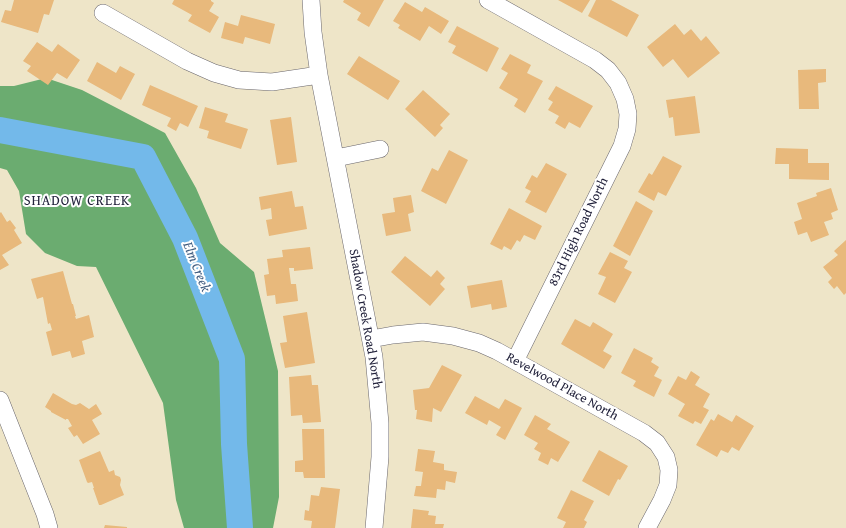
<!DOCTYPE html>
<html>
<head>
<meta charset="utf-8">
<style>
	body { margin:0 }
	canvas { display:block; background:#eee5c8 }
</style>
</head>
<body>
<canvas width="846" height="528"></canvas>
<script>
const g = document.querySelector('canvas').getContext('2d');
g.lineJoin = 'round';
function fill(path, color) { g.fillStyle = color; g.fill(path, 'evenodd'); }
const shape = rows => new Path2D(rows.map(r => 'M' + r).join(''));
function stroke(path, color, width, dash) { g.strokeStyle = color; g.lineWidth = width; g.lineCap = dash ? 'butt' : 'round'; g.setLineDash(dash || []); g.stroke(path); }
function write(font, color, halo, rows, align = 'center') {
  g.font = font + ' "Gentium Book Plus",serif'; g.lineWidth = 4; g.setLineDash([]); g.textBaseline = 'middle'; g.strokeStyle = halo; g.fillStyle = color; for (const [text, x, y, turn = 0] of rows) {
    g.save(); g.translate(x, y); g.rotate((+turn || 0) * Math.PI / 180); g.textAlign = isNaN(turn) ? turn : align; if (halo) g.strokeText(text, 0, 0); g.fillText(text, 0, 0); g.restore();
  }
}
fill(shape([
	[46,78,82,90,165,133,196,188,220,243,254,272,278,371,279,497,273,528,184,528,176,500,163,403,96,267,77,266,45,253,26,234,19,191,7,170,0,168,0,86,14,86]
]), '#6bac70');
stroke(shape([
	[0,130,143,157,185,238,232,359,234,444,240,528]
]), '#73b9ea', 26);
fill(shape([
	[14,0,54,0,49,15,44,14,38,33,1,22,5,10,11,11],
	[174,0,211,0,211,1,214,3,209,11,219,17,210,33,188,21,192,15,172,4],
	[344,0,384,0,369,27,357,20,361,13,343,2],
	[558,0,590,0,582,13],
	[596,0,611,0,639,15,627,37,588,16],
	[405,2,422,12,425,7,449,21,441,34,429,26,420,41,398,28,400,25,393,21],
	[241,15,275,24,270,44,245,37,243,44,221,38,225,22,238,26],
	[675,24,684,35,691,29,701,41,706,36,720,53,688,78,673,59,663,67,647,47],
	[457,26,499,48,487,72,452,53,456,46,448,42],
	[37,42,52,52,58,44,80,60,67,79,57,73,48,85,27,71,31,66,23,61],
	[510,54,531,65,527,73,543,81,525,113,514,106,518,99,499,88,508,73,501,69],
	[359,56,400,81,388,100,347,74],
	[97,62,116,73,120,66,135,74,121,100,87,81],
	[826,69,826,82,818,83,819,109,799,109,798,70],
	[150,85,198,106,188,127,180,123,176,131,167,126,171,118,142,105],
	[556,86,593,106,580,128,569,122,565,129,555,123,559,116,548,110,553,102,548,99],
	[423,90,450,114,440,125,443,128,435,137,405,109],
	[695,96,700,133,675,136,673,117,669,118,666,100],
	[205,107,228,114,225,122,248,129,241,149,207,138,209,131,199,128],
	[291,117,297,162,277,165,270,120],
	[776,148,808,149,808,163,829,163,829,180,789,179,789,164,775,164],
	[449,150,468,160,446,204,421,191,432,168,438,171],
	[663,156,682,166,666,196,658,192,654,201,638,192,649,173,652,175],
	[546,163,567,174,546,213,525,202,531,191,525,188,532,175,537,178],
	[831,188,838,210,831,213,833,219,824,222,829,235,811,242,807,232,798,235,794,222,802,219,797,203,817,196,816,193],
	[292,191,295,207,303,206,307,229,269,236,266,220,272,219,271,208,261,210,259,197],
	[411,195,414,212,408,214,411,231,386,236,382,214,395,212,393,198],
	[636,201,653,211,630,256,613,246],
	[509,208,542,226,535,240,524,235,520,242,517,240,511,250,504,246,502,250,490,244],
	[1,212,7,222,10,220,16,228,14,230,22,243,2,255,9,265,0,270,0,213],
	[846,240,846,293,844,295,837,286,834,289,828,282,832,278,823,267,838,255,834,251],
	[310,247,313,269,294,271,294,268,289,268,291,284,296,284,298,301,276,304,275,295,267,296,264,275,269,274,267,259,283,257,282,250],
	[610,252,628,261,624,268,632,272,615,303,598,294,606,277,598,274],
	[405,256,431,277,437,270,445,278,440,284,445,289,430,306,391,272],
	[63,271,72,304,73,304,76,316,75,316,76,319,89,315,94,337,82,341,85,354,72,358,70,351,52,356,46,332,52,330,50,323,48,324,43,297,37,299,31,279],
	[502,280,507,307,492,310,491,304,471,308,467,286],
	[307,312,315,363,285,368,280,343,287,342,283,316],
	[575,319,590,327,593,322,613,334,603,351,612,356,604,369,561,344],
	[634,348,653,358,651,362,659,367,654,376,662,380,654,397,633,386,636,381,621,373],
	[442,365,462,375,441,412,433,408,432,422,416,419,417,410,415,410,413,390,429,388],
	[691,371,700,377,695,385,710,394,703,407,709,410,701,424,695,421,693,424,678,416,685,404,668,394,678,376,686,380],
	[311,375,312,385,318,385,321,422,303,423,302,415,291,416,289,377],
	[53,393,72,404,76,405,80,403,89,409,96,404,102,414,92,420,100,434,83,444,77,435,74,437,68,428,72,426,68,419,66,419,66,420,51,412,51,411,45,407],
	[475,396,499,409,505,399,522,408,505,440,496,435,501,427,489,420,487,425,465,413],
	[718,414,732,422,736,415,754,426,739,451,732,447,728,453,721,450,717,457,696,445,711,419,714,421],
	[535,415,551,424,547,429,570,442,558,462,551,458,548,465,538,460,541,453,534,449,538,443,524,435],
	[302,429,324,429,325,478,304,478,303,472,295,472,295,461,303,460],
	[418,449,435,451,433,462,444,464,444,470,457,472,455,483,446,481,445,490,437,489,436,498,414,496,416,486,421,486,423,472,415,471],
	[599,450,628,466,620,480,618,479,609,496,582,481],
	[100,451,109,472,114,470,115,475,120,477,121,480,120,485,124,495,101,505,99,505,93,488,94,488,92,482,88,483,87,482,79,460],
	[321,487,340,489,335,528,311,528,312,521,304,520,305,510,309,511,311,495,319,496],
	[571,490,594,501,584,520,587,522,584,528,563,528,566,522,557,518],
	[413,509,429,511,428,515,436,516,435,524,444,524,443,528,411,528],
	[105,525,127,527,127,528,104,528]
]), '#e8b97c');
const street = shape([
	[311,0,313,32,319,75,374,357,380,423,380,457,374,528],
	[488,0,595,60,608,70,618,83,625,99,628,114,627,129,622,146,515,361],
	[103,13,187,61,214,73,239,80,272,82,319,75],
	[336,158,380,149],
	[371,339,393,335,423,332,453,336,479,343,497,351,515,361,644,433,657,443,666,457,669,470,668,485,662,500,647,528],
	[0,400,45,514,49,528]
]);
stroke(street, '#69666c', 18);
stroke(street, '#fff', 17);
write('13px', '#22223b', '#fff', [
	["83rd High Road North",579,232,-64],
	["Shadow Creek Road North",365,319,80],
	["Revelwood Place North",562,387,29]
]);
g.letterSpacing = '1px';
write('14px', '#22223b', '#fff', [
	["SHADOW CREEK",77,201]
]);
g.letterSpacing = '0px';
write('italic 14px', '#425e81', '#fff', [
	["Elm Creek",196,267,68]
]);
</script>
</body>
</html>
